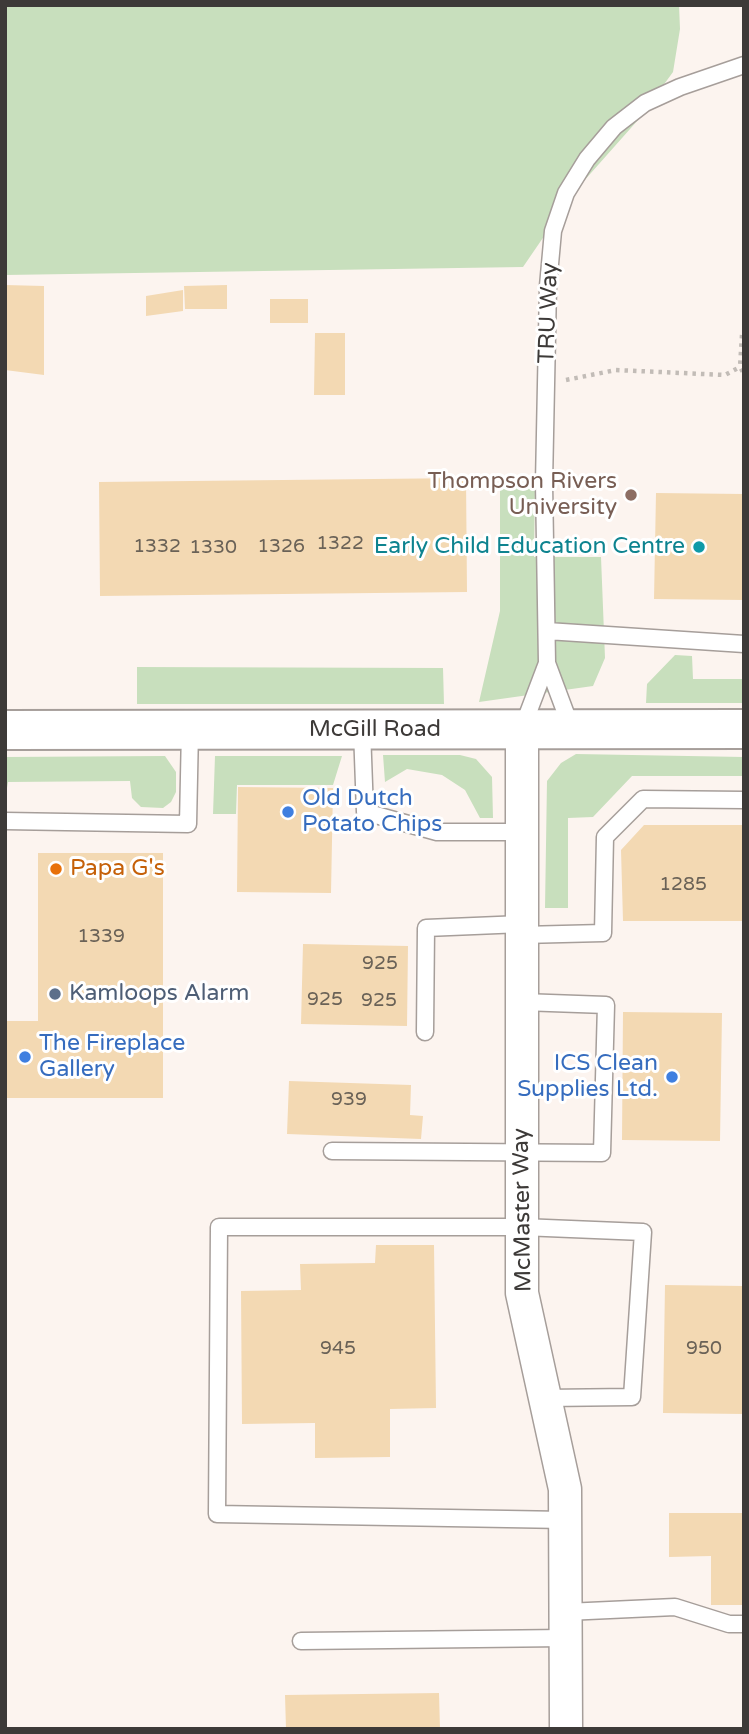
<!DOCTYPE html>
<html>
<head>
<meta charset="utf-8">
<style>
	body { margin:0 }
	#map { position:relative; width:749px; height:1734px; overflow:hidden; background:#fcf4ef; font-family:"Varela Round",sans-serif }
	canvas { display:block }
	.frame { position:absolute; inset:0; border:7px solid #3d3a38; pointer-events:none }
</style>
</head>
<body>
<div id="map">
<canvas width="749" height="1734"></canvas>
<div class="frame"></div>
</div>
<script>
const g = document.querySelector('canvas').getContext('2d');
g.lineJoin = 'round';
function fill(path, color) { g.fillStyle = color; g.fill(path, 'evenodd'); }
const shape = rows => new Path2D(rows.map(r => 'M' + r).join(''));
function stroke(path, color, width, dash) { g.strokeStyle = color; g.lineWidth = width; g.lineCap = dash ? 'butt' : 'round'; g.setLineDash(dash || []); g.stroke(path); }
function write(font, color, halo, rows, align = 'center') {
  g.font = font + ' "Varela Round",sans-serif'; g.lineWidth = 6; g.setLineDash([]); g.textBaseline = 'middle'; g.strokeStyle = halo; g.fillStyle = color; for (const [text, x, y, turn = 0] of rows) {
    g.save(); g.translate(x, y); g.rotate((+turn || 0) * Math.PI / 180); g.textAlign = isNaN(turn) ? turn : align; if (halo) g.strokeText(text, 0, 0); g.fillText(text, 0, 0); g.restore();
  }
}
fill(shape([
	[5,5,679,5,680,29,673,72,638,120,575,191,523,267,5,275],
	[500,485,535,487,534,557,601,557,605,658,593,686,479,702,500,611],
	[675,655,692,656,693,679,744,679,744,703,646,703,647,684],
	[137,667,443,668,444,704,137,704],
	[576,754,744,757,744,776,632,776,593,817,568,818,568,908,545,908,547,781,561,763],
	[383,755,460,755,476,759,492,777,493,818,480,818,465,790,442,775,407,769,385,782],
	[165,756,176,772,176,792,171,802,163,808,141,807,132,798,130,781,8,782,5,800,5,757],
	[215,756,342,756,333,785,237,785,236,814,213,814]
]), '#c8dfbd');
fill(shape([
	[5,285,44,286,44,375,5,370],
	[227,285,227,309,185,309,184,286],
	[183,290,183,311,146,316,146,296],
	[270,299,308,299,308,323,270,323],
	[315,333,345,333,345,395,314,395],
	[466,478,467,592,100,596,99,482],
	[656,493,744,494,744,600,654,599],
	[238,787,333,788,331,893,237,892],
	[644,825,744,825,744,921,623,921,621,850],
	[38,853,163,853,163,1098,5,1098,5,1021,38,1021],
	[303,944,408,946,407,1026,301,1024],
	[623,1012,722,1013,720,1141,622,1140],
	[289,1081,411,1085,410,1115,423,1116,421,1139,287,1134],
	[376,1245,434,1245,436,1408,390,1409,390,1457,315,1458,315,1423,242,1424,241,1291,301,1290,300,1264,375,1263],
	[665,1285,744,1286,744,1414,663,1413],
	[669,1513,744,1513,744,1605,711,1605,711,1556,669,1557],
	[439,1693,440,1729,286,1729,285,1695]
]), '#f3d9b3');
const lane = shape([
	[547,631,744,644],
	[522,729,547,663],
	[362,730,365,812,437,832,522,832],
	[572,730,547,663,544,483,548,286,553,231,566,193,587,159,614,127,645,103,680,87,744,65],
	[5,821,188,824,190,730],
	[522,935,603,933,605,837,643,799,744,800],
	[425,1032,426,928,522,924],
	[332,1151,602,1153,606,1005,522,1002],
	[545,1398,632,1397,643,1232,522,1227,219,1227,217,1514,565,1520],
	[566,1612,675,1607,729,1624,744,1624],
	[301,1641,565,1638]
]);
const street = shape([
	[522,730,522,1293,565,1489,566,1729]
]);
const secondary = shape([
	[5,730,744,729]
]);
stroke(lane, '#a69e9a', 19);
stroke(street, '#a69e9a', 35);
stroke(secondary, '#a69e9a', 42);
stroke(shape([
	[742,335,740,367,744,374],
	[566,380,616,370,725,375,740,367]
]), '#c2bcb7', 4.5, [3.5, 5]);
stroke(lane, '#fff', 16);
stroke(street, '#fff', 32);
stroke(secondary, '#fff', 38);
for (const [x, y, r, color] of [
	[631,495,7,"#8d6e63"],
	[699,547,7,"#0f9aa8"],
	[288,812,7,"#3f7fe0"],
	[56,869,7,"#e8710a"],
	[55,994,7,"#5c6f8a"],
	[25,1057,7,"#3f7fe0"],
	[672,1077,7,"#3f7fe0"]
]) { const dot = new Path2D(); dot.arc(x, y, r, 0, 2 * Math.PI); g.fillStyle = color; g.fill(dot); stroke(dot, '#fff', 2.5); }
write('19px', '#6a6257', null, [
	["1322",340,544],
	["1332",157,547],
	["1326",281,547],
	["1330",213,548],
	["1285",683,885],
	["1339",101,937],
	["925",380,964],
	["925",325,1000],
	["925",379,1001],
	["939",349,1100],
	["945",338,1349],
	["950",704,1349]
]);
write('23px', '#3d3a38', '#fff', [
	["TRU Way",549,313,-88],
	["McGill Road",375,730],
	["McMaster Way",523,1210,-91]
]);
write('23px', '#785e54', '#fff', [
	["Thompson Rivers",617,482],
	["University",617,508]
], 'right');
write('23px', '#0d838f', '#fff', [
	["Early Child Education Centre",685,547]
], 'right');
write('23px', '#366cbe', '#fff', [
	["Old Dutch",302,799],
	["Potato Chips",302,825],
	["The Fireplace",39,1044],
	["Gallery",39,1070],
	["ICS Clean",658,1064,"right"],
	["Supplies Ltd.",658,1090,"right"]
], 'left');
write('23px', '#c56008', '#fff', [
	["Papa G's",70,869]
], 'left');
write('23px', '#4e5e75', '#fff', [
	["Kamloops Alarm",69,994]
], 'left');
</script>
</body>
</html>
